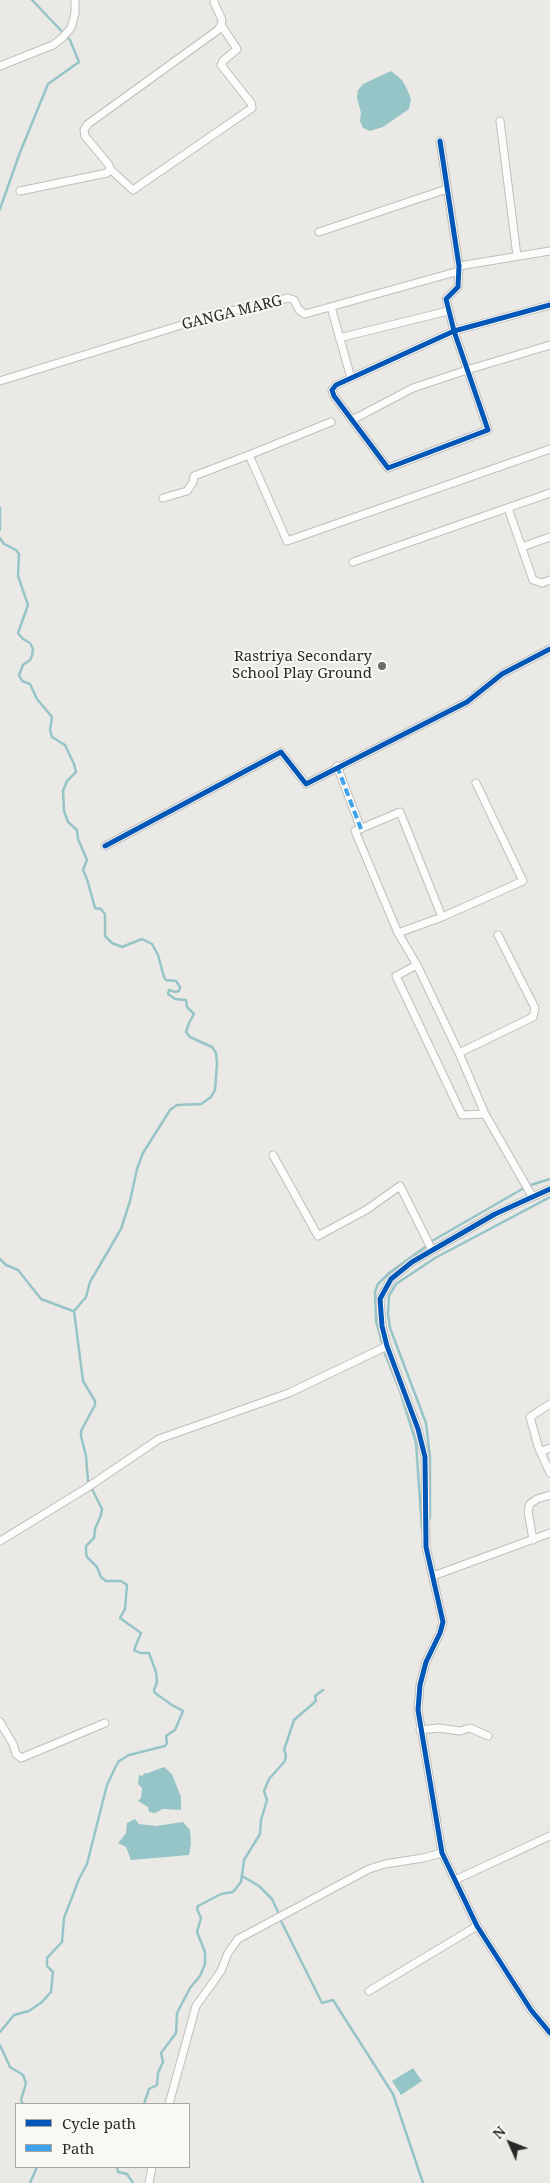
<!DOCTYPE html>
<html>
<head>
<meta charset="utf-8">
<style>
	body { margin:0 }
	#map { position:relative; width:550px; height:2183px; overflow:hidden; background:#ebe9e6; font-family:"Noto Serif",serif }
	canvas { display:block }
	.legend { position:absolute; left:15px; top:2103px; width:175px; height:65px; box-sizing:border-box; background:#faf8f2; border:1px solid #a7a5a1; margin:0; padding:6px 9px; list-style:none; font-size:15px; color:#2a2927 }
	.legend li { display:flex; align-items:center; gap:10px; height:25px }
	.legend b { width:25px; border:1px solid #a7a5a1 }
	.north { position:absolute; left:485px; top:2118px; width:50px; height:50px; -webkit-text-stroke:4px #faf8f2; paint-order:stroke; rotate:314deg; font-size:14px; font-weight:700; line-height:20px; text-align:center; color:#2a2927 }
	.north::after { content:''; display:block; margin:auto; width:18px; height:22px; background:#2a2927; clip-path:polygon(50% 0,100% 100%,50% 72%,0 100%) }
</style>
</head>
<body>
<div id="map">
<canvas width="550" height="2183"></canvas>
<ul class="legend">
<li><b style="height:6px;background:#0057b8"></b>Cycle path</li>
<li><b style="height:6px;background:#3ea3eb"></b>Path</li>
</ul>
<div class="north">N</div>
</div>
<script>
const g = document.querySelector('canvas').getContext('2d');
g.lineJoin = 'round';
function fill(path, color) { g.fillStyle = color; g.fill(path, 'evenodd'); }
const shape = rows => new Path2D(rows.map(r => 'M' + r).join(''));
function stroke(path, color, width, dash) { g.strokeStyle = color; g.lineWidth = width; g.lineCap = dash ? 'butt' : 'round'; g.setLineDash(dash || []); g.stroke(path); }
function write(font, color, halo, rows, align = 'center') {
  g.font = font + ' "Noto Serif",serif'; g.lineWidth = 4; g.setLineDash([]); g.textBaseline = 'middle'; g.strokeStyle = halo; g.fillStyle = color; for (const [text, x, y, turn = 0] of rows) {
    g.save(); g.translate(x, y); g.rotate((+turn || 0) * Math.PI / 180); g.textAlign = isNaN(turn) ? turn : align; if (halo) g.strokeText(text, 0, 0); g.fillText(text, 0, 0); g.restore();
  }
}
fill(shape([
	[391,71,402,80,407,89,411,99,409,109,383,127,370,131,363,128,360,121,361,113,357,98,358,90,363,84],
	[164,1767,172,1774,181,1797,181,1810,163,1809,155,1813,149,1812,148,1807,138,1801,141,1798,142,1788,138,1784,139,1775,142,1776,145,1773,148,1773],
	[135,1819,139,1824,156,1826,183,1822,190,1830,191,1844,189,1855,131,1860,126,1847,118,1843,126,1833,127,1823],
	[413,2068,422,2081,401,2095,392,2081]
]), '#96c5c7');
stroke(shape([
	[0,209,19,155,48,84,79,62,70,40,32,0],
	[0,508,0,530],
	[0,538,4,544,16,550,19,554,18,576,28,605,18,633,23,639,30,643,33,649,32,656,30,660,23,665,19,675,22,681,30,684,37,699,52,717,50,730,52,737,65,745,74,764,76,772,67,781,63,791,64,811,68,822,77,830,78,839,87,860,83,870,87,879,95,908,101,909,105,914,105,936,112,943,122,947,142,939,152,944,158,955,164,977,166,980,176,981,180,987,179,991,175,992,169,990,168,994,175,999,186,1000,187,1007,194,1014,189,1023,186,1032,190,1037,212,1047,216,1053,217,1063,215,1090,211,1097,201,1104,177,1105,170,1110,143,1153,137,1169,130,1201,121,1229,90,1282,86,1297,74,1311,83,1381,95,1401,95,1405,81,1431,81,1436,86,1456,88,1481,102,1509,101,1515,95,1529,94,1538,86,1546,86,1553,87,1557,97,1567,101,1577,106,1581,121,1581,127,1585,125,1609,120,1618,141,1633,134,1650,140,1653,149,1653,156,1672,157,1682,154,1690,155,1693,172,1705,183,1711,175,1730,166,1736,167,1743,165,1746,129,1755,119,1761,115,1768,107,1785,87,1864,79,1879,64,1918,62,1942,47,1958,47,1966,53,1972,51,1992,42,2002,29,2011,14,2015,0,2032],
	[531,1185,550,1179],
	[432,1241,524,1188],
	[0,1259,6,1265,18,1270,41,1299,73,1311],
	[382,1343,376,1321,375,1292,378,1284,389,1273,425,1247],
	[385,1354,400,1391,416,1443,422,1529],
	[430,1518,430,1457,426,1423,390,1328,388,1314,389,1296,396,1284,435,1258,550,1197],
	[242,1876,259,1886,272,1899,279,1914],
	[281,1921,322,2003,333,2000,393,2094,423,2183],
	[0,2045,10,2067,23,2075,26,2083,21,2100,23,2104],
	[144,2104,149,2089,157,2085,158,2073,163,2062,161,2053,176,2033,177,2013,190,1988,200,1976,205,1964,205,1952,197,1932,201,1918,197,1909,198,1906,221,1894,233,1892,241,1882,244,1860,260,1834,261,1820,267,1800,264,1791,269,1779,285,1761,286,1755,284,1750,294,1720,316,1701,315,1696,323,1690],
	[117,2167,118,2172,127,2174,133,2183],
	[30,2183,37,2167]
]), '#96c5c7', 2.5);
const minor = shape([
	[0,66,53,45,62,38,71,28,75,13,75,0],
	[500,121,517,256],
	[440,141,459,266,458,287,446,299,454,331,488,430,388,468,334,396,332,390,336,385,454,331,550,305],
	[110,169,133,190,252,108,251,103,221,65,223,61,237,49,221,25],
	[20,191,107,173,110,169,109,165,85,136,84,130,88,124,218,30,221,25,222,20,214,2],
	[319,232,447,189],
	[459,266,550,251],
	[331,307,351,378],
	[339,338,448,311],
	[0,381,214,315,288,298,294,300,299,310,305,314,459,271],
	[352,420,413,388,467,370,550,345],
	[331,422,249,455,287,541,550,449],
	[163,498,187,491,193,482,194,476,249,455],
	[508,508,533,580,542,583,550,580],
	[522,547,550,537],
	[353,562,550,493],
	[337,766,361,829],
	[105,846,281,752,306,784,467,702,502,674,550,649],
	[442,917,523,881,476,783],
	[398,933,442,917,400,812,355,831,398,933,417,965],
	[459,1053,533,1017,535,1008,498,935],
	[485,1114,459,1053,417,965,396,976,462,1115,485,1114,532,1196],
	[273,1155,318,1236,366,1210,400,1186,432,1250],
	[550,1189,495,1214,412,1262,391,1279,380,1299,382,1326,387,1346,418,1429,425,1457,426,1547,443,1622,440,1633,426,1662,420,1685,418,1710,442,1853,477,1926,531,2010,550,2033],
	[550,1404,530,1417,538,1446,550,1473],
	[540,1452,550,1448],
	[533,1540,528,1511,530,1504,537,1499,550,1495],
	[0,1541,85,1489,159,1439,289,1393,387,1346],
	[433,1576,550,1533],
	[0,1722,13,1744,16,1754,21,1758,105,1723],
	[420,1730,439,1728,460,1731,470,1728,488,1736],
	[455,1880,550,1836],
	[369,1991,477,1926],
	[169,2104,196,2006,221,1971,228,1953,238,1939,369,1869,385,1864,423,1858,442,1853],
	[149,2183,152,2167]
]);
stroke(minor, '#bfbebb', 9);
stroke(minor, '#fcfcfb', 7);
stroke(shape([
	[337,766,361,829]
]), '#3ea3eb', 4, [8, 4]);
stroke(shape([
	[440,141,459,266,458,287,446,299,454,331,488,430,388,468,334,396,332,390,336,385,454,331,550,305],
	[105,846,281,752,306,784,467,702,502,674,550,649],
	[550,1189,495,1214,412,1262,391,1279,380,1299,382,1326,387,1346,418,1429,425,1457,426,1547,443,1622,440,1633,426,1662,420,1685,418,1710,442,1853,477,1926,531,2010,550,2033]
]), '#0057b8', 5);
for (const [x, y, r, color] of [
	[382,666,5,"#6e6c6a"]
]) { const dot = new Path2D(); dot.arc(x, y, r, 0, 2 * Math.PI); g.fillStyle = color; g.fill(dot); stroke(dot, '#faf8f2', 2); }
write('15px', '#2a2927', '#faf8f2', [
	["GANGA MARG",232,313,-14]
]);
write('15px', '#2a2927', '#faf8f2', [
	["Rastriya Secondary",372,657],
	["School Play Ground",372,674]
], 'right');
</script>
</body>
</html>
